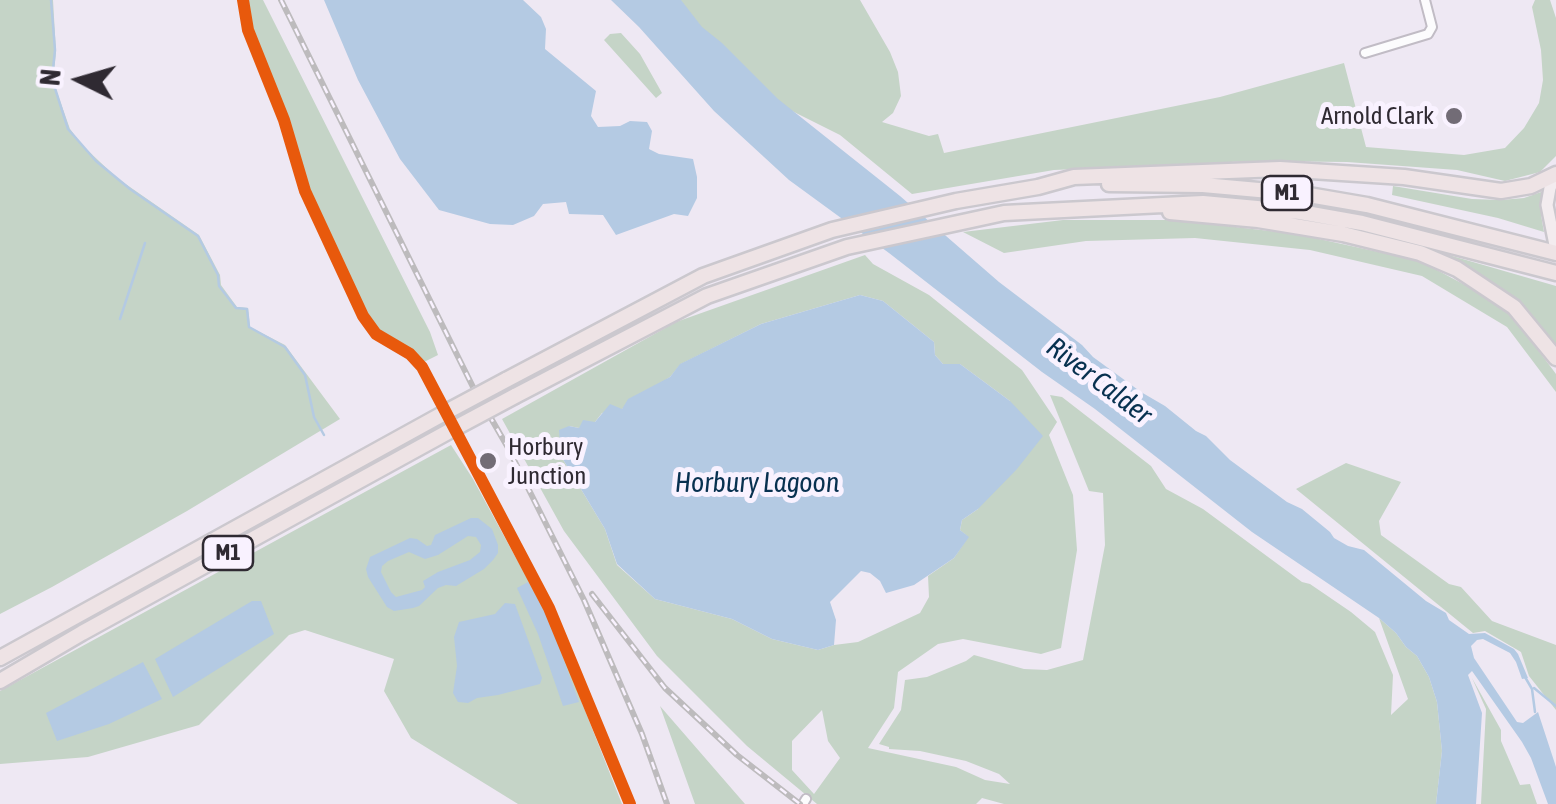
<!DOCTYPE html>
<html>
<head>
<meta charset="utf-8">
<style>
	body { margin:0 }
	#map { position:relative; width:1556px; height:804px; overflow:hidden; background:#eee8f3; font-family:"Asap Condensed",sans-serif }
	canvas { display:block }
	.north { position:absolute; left:30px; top:30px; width:100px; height:100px; -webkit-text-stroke:8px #f9f2ff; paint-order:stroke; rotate:275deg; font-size:28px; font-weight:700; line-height:40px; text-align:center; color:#2f2a32 }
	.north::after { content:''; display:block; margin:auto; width:35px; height:45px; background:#2f2a32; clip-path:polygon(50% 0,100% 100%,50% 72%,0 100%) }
</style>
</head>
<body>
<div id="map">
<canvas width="1556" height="804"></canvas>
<div class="north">N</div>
</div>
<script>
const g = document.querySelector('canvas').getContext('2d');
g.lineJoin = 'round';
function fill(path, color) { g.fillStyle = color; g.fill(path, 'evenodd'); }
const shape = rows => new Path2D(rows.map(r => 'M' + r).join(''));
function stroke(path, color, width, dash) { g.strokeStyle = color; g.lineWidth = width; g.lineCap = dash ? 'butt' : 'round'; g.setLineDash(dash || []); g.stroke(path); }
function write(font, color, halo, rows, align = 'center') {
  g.font = font + ' "Asap Condensed",sans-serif'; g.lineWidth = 10; g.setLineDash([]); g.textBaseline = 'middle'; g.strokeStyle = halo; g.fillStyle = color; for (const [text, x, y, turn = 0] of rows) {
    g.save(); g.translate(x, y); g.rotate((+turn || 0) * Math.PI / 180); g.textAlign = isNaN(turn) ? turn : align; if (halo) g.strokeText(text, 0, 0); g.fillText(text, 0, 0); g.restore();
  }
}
fill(shape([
	[0,0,53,0,56,52,53,81,70,129,82,145,117,178,199,235,220,275,221,285,237,307,248,308,250,327,285,345,340,419,187,511,52,587,0,614],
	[245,0,263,0,430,332,438,355,422,363,409,350,378,332,366,316,307,189,285,113,251,28],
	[680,0,860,0,890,52,898,72,901,96,893,113,882,122,929,136,938,134,944,153,1220,97,1344,63,1366,147,1464,155,1505,148,1524,128,1539,103,1543,80,1541,50,1532,7,1535,0,1550,0,1556,18,1556,156,1540,172,1505,181,1457,170,1347,162,1253,161,1054,170,912,194,840,135,786,108,702,29],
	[621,33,640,54,662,93,656,98,604,40,610,34],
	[1393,186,1472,199,1501,200,1524,198,1544,191,1541,215,1544,232,1498,218,1392,195],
	[1063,220,1175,220,1296,234,1420,261,1495,301,1515,319,1556,374,1556,392,1507,327,1422,276,1310,250,1195,238,1086,241,1004,253,963,232],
	[1435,251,1556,286,1556,352,1529,314,1504,291,1477,272],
	[865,255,873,264,929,295,1022,370,1057,422,1049,435,1073,495,1077,550,1061,648,1041,654,963,639,938,644,898,672,894,708,868,748,956,767,985,780,1010,784,999,774,966,761,920,751,889,749,889,747,879,744,901,710,905,680,927,677,966,661,974,655,1024,669,1047,670,1083,660,1105,545,1103,493,1089,491,1050,395,1062,397,1151,466,1166,489,1203,509,1302,582,1310,584,1351,612,1375,632,1393,675,1391,715,1408,699,1379,618,1396,633,1406,647,1417,656,1429,677,1437,702,1442,751,1436,804,1004,804,982,798,976,804,817,804,747,746,657,656,564,531,502,419,676,322],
	[860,295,883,301,934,342,935,355,943,364,960,364,1010,401,978,509,962,520,960,530,968,537,954,558,928,576,929,597,920,613,858,642,834,645,818,650,772,639,732,619,655,599,617,565,605,529,561,456,569,426,579,428,595,422,602,413,622,409,670,377,681,364,761,324],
	[822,710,828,741,840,758,814,794,792,770,792,741],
	[451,445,473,479,548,617,622,804,518,804,411,738,384,691,394,659,305,630,289,635,199,725,88,757,0,764,0,691],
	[1346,463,1401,482,1379,521,1381,535,1449,584,1461,587,1492,621,1556,645,1556,710,1529,676,1521,652,1485,631,1473,633,1296,489],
	[1472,678,1501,730,1501,741,1520,785,1530,784,1537,804,1481,804,1486,709],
	[660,706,745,804,695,804]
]), '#c5d4c7');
fill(shape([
	[324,0,523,0,541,17,546,29,545,49,596,91,591,116,598,127,620,126,630,121,647,122,652,131,649,149,659,154,693,159,697,177,697,198,688,216,674,214,616,235,603,215,569,214,566,202,543,204,534,216,513,225,490,224,439,210,400,159,358,80],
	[611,0,681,0,702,27,722,43,778,99,900,196,999,282,1082,345,1093,357,1141,392,1165,406,1196,431,1206,436,1230,460,1287,502,1302,509,1330,532,1334,538,1348,546,1364,550,1426,601,1446,613,1449,620,1469,634,1485,633,1514,649,1518,654,1528,678,1522,679,1516,662,1510,653,1483,639,1477,640,1471,646,1474,658,1517,722,1523,723,1538,712,1556,767,1556,804,1548,804,1531,758,1522,742,1472,671,1468,675,1482,713,1476,804,1436,804,1442,751,1437,702,1429,677,1417,656,1406,647,1396,633,1379,618,1252,532,1095,409,1042,372,889,253,789,180,714,111,639,27],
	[860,295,883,301,934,342,935,355,943,364,960,364,1010,401,1043,436,1017,469,978,509,962,520,960,530,969,537,954,558,914,585,886,593,880,581,870,573,861,571,830,602,836,620,834,645,818,650,772,639,732,619,655,599,617,564,605,529,561,456,559,430,569,426,579,428,583,420,595,422,610,404,622,409,628,399,670,377,680,364,761,324],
	[471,518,478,518,492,529,498,545,498,553,493,560,484,569,456,586,446,585,438,588,419,606,413,608,394,611,387,607,368,577,366,569,370,557,410,538,417,539,427,546,431,545,435,535],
	[468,536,476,537,481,545,480,552,470,560,438,572,423,581,425,587,422,590,396,597,391,592,381,572,382,566,388,561,409,552,425,559,438,555],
	[528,582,548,617,579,702,563,706,538,634,517,588],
	[252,601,261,601,274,634,173,697,155,659],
	[505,603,515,604,542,678,540,684,498,695,477,698,468,703,458,702,453,693,457,666,454,637,459,622,495,614],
	[143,662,162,699,109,724,57,741,46,713]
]), '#b4cae3');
stroke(shape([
	[51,0,55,50,52,79,68,129,96,161,130,189,198,236,218,275,219,286,226,295,236,308,247,309,249,327,285,347,305,375,314,417,324,435],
	[120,319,145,243],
	[1525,677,1532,689,1535,712],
	[1534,688,1556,706]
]), '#b4cae3', 2.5);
const minor = shape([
	[1365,53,1428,34,1432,27,1425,0],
	[803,804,806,799]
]);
const primary = shape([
	[1556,174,1550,188,1547,205,1556,250]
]);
const motorway = shape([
	[1109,184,1203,185,1303,194,1367,205,1556,253],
	[1170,212,1258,220,1343,234,1420,253,1457,269,1514,307,1556,358],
	[506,380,703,276,832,230,956,201,1038,187,1074,177,1280,169,1404,177,1501,191,1531,186,1556,174],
	[515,396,707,296,847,247,1004,213,1203,203,1300,212,1362,223,1556,273],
	[0,658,448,411],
	[0,681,82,633,457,427]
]);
stroke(minor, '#c1bcc5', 12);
stroke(primary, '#cbc8ce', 16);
stroke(motorway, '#cbc8ce', 19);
stroke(minor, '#fcfcfd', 8);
stroke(primary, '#f3ecef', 11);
stroke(motorway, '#eee3e5', 14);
const rail = shape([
	[281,0,473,387,507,446,584,600,642,734,667,804],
	[592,594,665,688,737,755,800,804]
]);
stroke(rail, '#bdbbbd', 6);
stroke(rail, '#f9f2ff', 2.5, [8]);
const motorwayBridge = shape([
	[448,411,506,380],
	[457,427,515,396]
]);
stroke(motorwayBridge, '#cbc8ce', 19, []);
stroke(motorwayBridge, '#eee3e5', 14);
stroke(shape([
	[243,0,248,30,284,120,305,191,363,316,376,334,410,354,422,367,549,608,630,804]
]), '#e8590c', 12);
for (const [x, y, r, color] of [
	[1454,116,10,"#726c76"],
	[488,461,10,"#726c76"]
]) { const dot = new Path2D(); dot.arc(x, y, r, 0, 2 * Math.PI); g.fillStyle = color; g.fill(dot); stroke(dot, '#f9f2ff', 4); }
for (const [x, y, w] of [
	[1287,193,50],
	[228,553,50]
]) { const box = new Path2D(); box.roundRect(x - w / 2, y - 17, w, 34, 8); g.fillStyle = '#f9f2ff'; g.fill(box); stroke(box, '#2f2a32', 2.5); }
write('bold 22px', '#2f2a32', null, [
	["M1",1287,193],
	["M1",228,553]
]);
write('25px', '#2f2a32', '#f9f2ff', [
	["Arnold Clark",1434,116],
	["Horbury",508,447,"left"],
	["Junction",508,476,"left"]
], 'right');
write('italic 28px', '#083150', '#f9f2ff', [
	["River Calder",1099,381,37],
	["Horbury Lagoon",757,483]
]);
</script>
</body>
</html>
